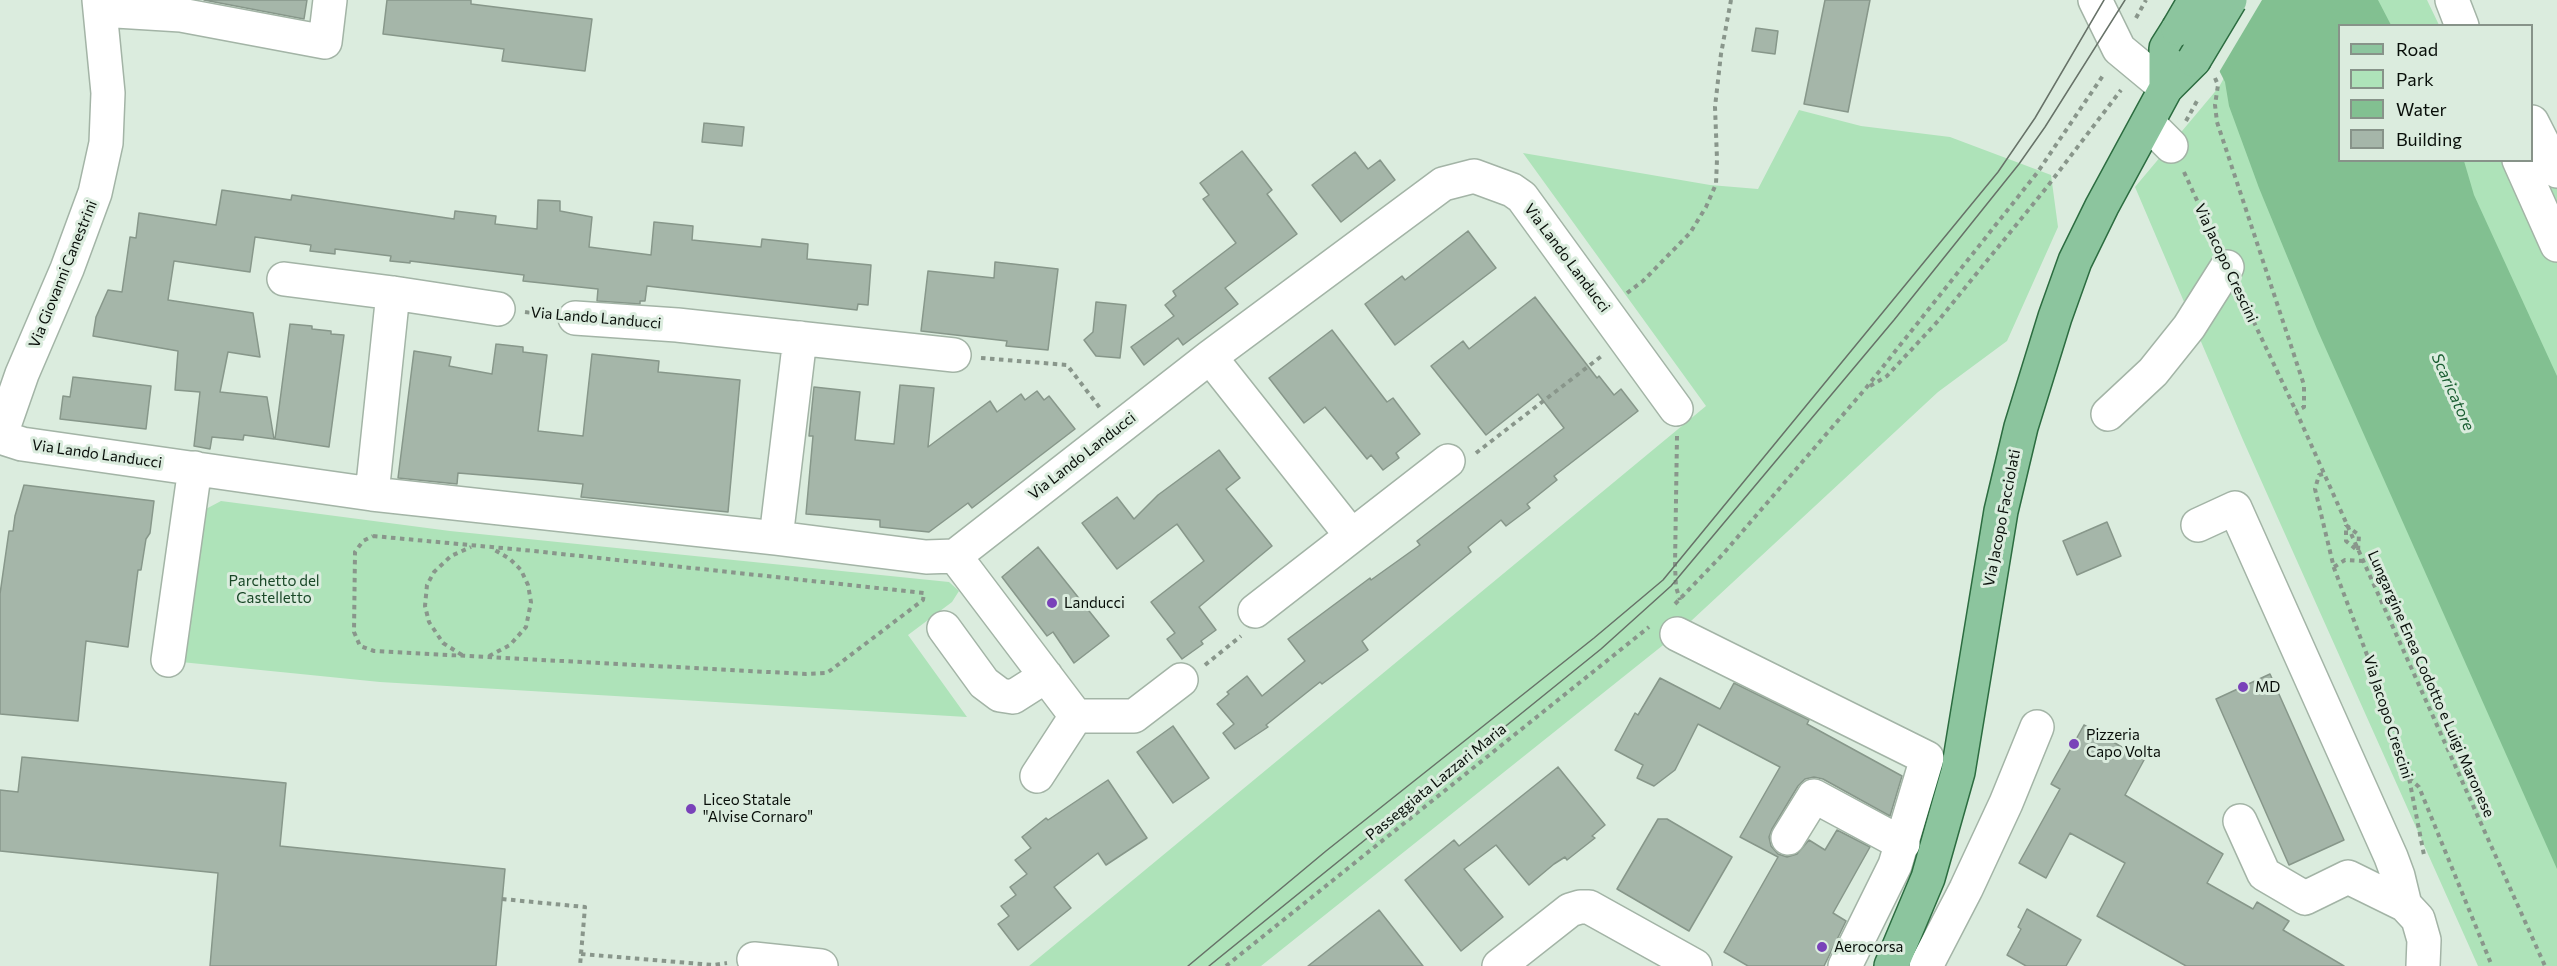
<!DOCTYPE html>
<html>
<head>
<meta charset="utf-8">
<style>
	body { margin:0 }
	#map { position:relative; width:2557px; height:966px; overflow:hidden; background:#dbecde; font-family:Commissioner,sans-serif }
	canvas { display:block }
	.legend { position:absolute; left:2338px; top:24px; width:195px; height:138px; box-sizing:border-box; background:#dbecde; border:2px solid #879389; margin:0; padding:8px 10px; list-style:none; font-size:18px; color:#080e09 }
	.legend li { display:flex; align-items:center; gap:12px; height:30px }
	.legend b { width:30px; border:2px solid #879389 }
</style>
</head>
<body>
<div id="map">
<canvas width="2557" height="966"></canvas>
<ul class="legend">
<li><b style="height:8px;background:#8cc59e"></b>Road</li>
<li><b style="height:16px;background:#aee3b9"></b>Park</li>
<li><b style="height:16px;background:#82c091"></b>Water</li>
<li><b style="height:16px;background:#a5b6a9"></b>Building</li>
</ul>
</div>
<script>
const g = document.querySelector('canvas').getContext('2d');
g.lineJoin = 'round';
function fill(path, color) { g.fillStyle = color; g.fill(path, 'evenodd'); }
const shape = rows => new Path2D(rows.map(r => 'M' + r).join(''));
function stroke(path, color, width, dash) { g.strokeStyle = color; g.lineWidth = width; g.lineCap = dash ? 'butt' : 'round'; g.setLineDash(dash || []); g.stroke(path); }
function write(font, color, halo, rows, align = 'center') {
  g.font = font + ' Commissioner,sans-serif'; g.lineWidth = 6; g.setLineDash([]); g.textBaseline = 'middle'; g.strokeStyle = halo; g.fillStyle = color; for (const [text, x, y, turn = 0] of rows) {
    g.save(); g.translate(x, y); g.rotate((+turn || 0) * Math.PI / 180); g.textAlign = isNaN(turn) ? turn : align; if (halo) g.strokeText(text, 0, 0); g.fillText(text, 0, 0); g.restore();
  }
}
fill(shape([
	[2267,0,2427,0,2439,25,2340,26,2340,160,2532,160,2557,170,2557,966,2478,966,2243,440,2135,187,2219,87],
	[1799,110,1861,126,1950,137,2051,175,2058,227,2007,341,1938,392,1677,634,1261,966,1029,966,1706,406,1523,153,1710,185,1758,189],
	[221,501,450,531,949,582,959,591,952,602,908,635,967,717,380,682,181,662,204,510]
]), '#aee3b9');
fill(shape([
	[2183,0,2378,0,2391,25,2340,26,2340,160,2464,161,2474,195,2557,376,2557,869,2317,329,2259,188,2229,106,2225,82]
]), '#82c091');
fill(shape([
	[2180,0,2262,0,2218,74,2180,1]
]), '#dbecde');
const building = shape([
	[204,0,307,0,304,19,204,0],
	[387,0,471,0,471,4,592,19,585,71,502,61,504,49,383,34,387,0],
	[1825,0,1870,0,1848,112,1804,104,1825,0],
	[1756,28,1778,31,1775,54,1752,51,1756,28],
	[704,123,744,127,742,146,702,142,704,123],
	[1242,151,1272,190,1267,194,1297,234,1225,288,1238,304,1183,345,1178,338,1144,365,1131,347,1174,316,1165,305,1176,296,1173,291,1236,243,1203,199,1209,195,1200,183,1242,151],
	[1355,152,1368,169,1380,160,1395,180,1341,222,1312,185,1355,152],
	[222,190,291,200,292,195,454,219,455,211,496,216,495,224,537,229,538,200,560,201,560,211,592,217,589,247,651,255,654,222,693,226,692,240,761,247,762,239,808,244,807,259,871,265,868,305,858,304,857,310,647,286,645,301,640,301,640,304,597,301,598,289,523,281,524,275,410,261,410,263,390,261,391,256,335,249,335,254,310,251,311,245,255,237,250,272,174,261,168,300,253,313,260,357,228,352,220,392,267,397,274,439,244,435,243,440,212,437,210,449,194,446,200,392,175,390,178,351,93,336,96,317,108,290,122,292,130,237,136,238,139,213,216,225,222,190],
	[1468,231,1496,268,1395,345,1365,304,1402,276,1405,280,1468,231],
	[995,262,1058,269,1048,350,1006,346,1007,341,921,331,928,271,994,278,995,262],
	[1535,297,1597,378,1599,376,1614,395,1621,389,1638,411,1554,476,1557,480,1527,504,1530,508,1506,526,1501,520,1468,547,1471,552,1362,641,1368,650,1322,684,1320,682,1266,725,1268,727,1235,749,1223,733,1234,724,1217,704,1229,694,1227,692,1247,676,1262,696,1305,661,1288,639,1370,578,1371,580,1420,545,1417,541,1564,428,1538,394,1486,435,1431,366,1463,341,1469,349,1535,297],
	[1096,302,1126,305,1120,358,1096,356,1084,340,1093,332,1096,302],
	[290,324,312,326,312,329,331,331,331,334,344,335,329,447,275,439,290,324],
	[1332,330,1387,402,1393,398,1420,434,1396,453,1399,458,1383,470,1371,455,1367,459,1325,407,1304,423,1269,378,1332,330],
	[496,344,523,347,523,352,547,355,538,431,583,436,592,354,659,361,658,372,740,380,728,512,581,497,583,484,542,480,458,473,457,484,398,478,414,351,451,357,449,366,492,374,496,344],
	[73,377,151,386,146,429,60,419,63,396,70,397,73,377],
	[900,385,934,388,928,447,990,401,997,412,1021,394,1025,400,1037,391,1044,400,1049,396,1075,429,972,508,968,503,929,532,880,527,880,520,806,514,813,436,809,436,814,387,860,392,855,440,894,444,900,385],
	[1219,450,1240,478,1226,489,1272,546,1199,607,1216,630,1201,641,1203,644,1182,659,1167,639,1175,633,1151,602,1204,561,1177,524,1117,569,1082,523,1117,497,1134,519,1158,495,1219,450],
	[24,485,154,501,150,533,146,539,141,570,138,570,128,647,86,641,78,721,0,714,0,594,9,531,13,531,15,516,24,485],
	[2107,522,2121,556,2077,575,2063,541,2107,522],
	[1038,547,1109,636,1074,663,1053,632,1047,636,1002,577,1038,547],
	[2270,674,2344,840,2289,865,2216,699,2270,674],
	[1660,678,1720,709,1734,683,1809,720,1807,724,1902,776,1890,816,1823,779,1814,777,1805,779,1798,786,1772,829,1769,837,1771,846,1778,854,1787,857,1797,854,1809,840,1825,850,1837,830,1870,847,1833,913,1846,921,1824,966,1748,966,1724,952,1778,857,1740,837,1780,767,1698,724,1675,770,1654,786,1637,778,1643,765,1615,750,1635,713,1638,715,1660,678],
	[2084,725,2144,760,2125,795,2223,854,2207,883,2253,909,2257,902,2289,921,2283,930,2344,966,2186,966,2097,916,2125,863,2070,833,2046,878,2019,863,2060,789,2051,784,2084,725],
	[1173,726,1209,778,1173,803,1137,752,1173,726],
	[22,757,286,783,280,846,505,869,496,966,210,966,218,873,0,851,0,790,18,792,22,757],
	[1558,767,1605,825,1592,836,1595,838,1567,860,1565,857,1554,864,1529,885,1496,845,1464,869,1503,917,1461,951,1405,880,1454,840,1459,846,1558,767],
	[1108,780,1147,838,1106,865,1098,853,1054,887,1071,908,1018,950,998,924,1009,916,1001,906,1016,895,1010,887,1027,874,1015,860,1031,848,1022,837,1046,818,1048,820,1108,780],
	[1658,819,1667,819,1732,857,1689,931,1617,889,1658,819],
	[2027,909,2081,940,2066,966,2026,966,2007,955,2021,929,2018,927,2027,909],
	[1379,910,1423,966,1308,966,1379,910]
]);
fill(building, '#a5b6a9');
stroke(building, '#87978a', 1.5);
const minor = shape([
	[2095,0,2119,49,2166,88],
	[2452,0,2462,26],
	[100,10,181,15,325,42,330,0],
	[2532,122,2557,171],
	[2148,123,2171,146],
	[2519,160,2557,245],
	[284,279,393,293,498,309],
	[575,318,677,325,954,355],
	[1210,357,1351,535],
	[2108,414,2153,372,2189,327,2227,267],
	[0,437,22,444,372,494,776,538,926,557,955,556,1210,357,1443,184,1474,176,1512,190,1522,197,1676,409],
	[0,437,22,374,67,269,95,193,106,143,108,93,99,0],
	[372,494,393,293],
	[2198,525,2235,508,2391,857,2398,876,2405,905],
	[776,538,800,338],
	[955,556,1076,716],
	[1255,611,1448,461],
	[944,628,984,683,1000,695,1013,697,1046,676],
	[1677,634,1927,758,1895,865,1845,966],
	[168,660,195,468],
	[1037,776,1076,716,1134,716,1181,680],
	[2240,821,2264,874,2305,898,2348,877,2405,905,2418,919,2424,940,2423,966],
	[1788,838,1814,796,1903,844],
	[754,959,821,966],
	[1499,966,1570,910,1580,907,1589,907,1695,966],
	[1926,966,1966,889,2006,803,2037,727]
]);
const major = shape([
	[2166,88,2166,48,2178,29],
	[1891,966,1928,878,1958,772,2001,511,2021,427,2055,317,2075,261,2102,206,2166,88,2194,60]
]);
stroke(minor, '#a3b4a6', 36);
stroke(major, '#2c6c40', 36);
stroke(shape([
	[2136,18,2146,0],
	[2215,78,2218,85,2215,105,2217,122,2304,385,2304,407,2296,411],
	[2186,121,2197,101],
	[2184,172,2216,242],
	[1627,293,1643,281,1690,233,1706,207,1716,184,1717,159,1715,107,1721,54,1731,0],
	[2242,297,2296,411,2545,966],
	[525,312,547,315],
	[981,358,1067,365,1100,408],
	[1870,386,1887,376,1938,321,2047,187,2121,90],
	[1677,436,1675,565,1676,587,1680,600],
	[1476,453,1603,355],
	[2323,474,2319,475,2315,489,2334,568,2394,726,2409,778,2424,855],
	[2346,525,2359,535,2358,551,2346,541,2346,525],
	[373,536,534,551,924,593,923,600,827,673,806,674,374,651,360,646,354,632,355,552,363,541,373,536],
	[2334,567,2345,560,2363,561],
	[1675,604,1723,554,1866,388,2037,173,2104,74],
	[462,655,443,643,429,622,425,606,427,585,434,572,451,556,471,547],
	[489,656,510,645,526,627,531,602,528,585,521,570,510,559,493,549],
	[1205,665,1241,636],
	[2409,778,2419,787,2492,966],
	[502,899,585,907,580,966],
	[581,954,713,965,727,963],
	[1226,966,1649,627]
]), '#89968b', 4, [4.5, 4.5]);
stroke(minor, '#fff', 33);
stroke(major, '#8cc59e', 33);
stroke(shape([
	[1188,966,1326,851,1594,638,1663,580,1998,172,2035,118,2104,0],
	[1209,966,1601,649,1671,586,1894,320,2019,164,2045,127,2125,0]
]), '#677268', 1.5);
const majorBridge = shape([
	[2178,29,2195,0],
	[2194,60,2230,0]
]);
stroke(majorBridge, '#2c6c40', 36, []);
stroke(majorBridge, '#8cc59e', 33);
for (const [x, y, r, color] of [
	[1052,603,6,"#7942b9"],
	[2243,687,6,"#7942b9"],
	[2074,744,6,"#7942b9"],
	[691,809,6,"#7942b9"],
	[1822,947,6,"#7942b9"]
]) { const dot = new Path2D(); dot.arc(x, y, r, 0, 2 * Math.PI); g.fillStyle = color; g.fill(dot); stroke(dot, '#dbecde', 2); }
write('15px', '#080e09', '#dbecde', [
	["Via Lando Landucci",1567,258,53],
	["Via Jacopo Crescini",2226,263,65],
	["Via Giovanni Canestrini",63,274,-68],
	["Via Lando Landucci",596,318,5],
	["Via Lando Landucci",97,454,8],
	["Via Lando Landucci",1082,456,-38],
	["Via Jacopo Facciolati",2002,518,-79],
	["Lungargine Enea Codotto e Luigi Maronese",2431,684,66],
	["Via Jacopo Crescini",2388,717,72],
	["Passeggiata Lazzari Maria",1436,782,-39]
]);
write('15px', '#194727', '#dbecde', [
	["Parchetto del",274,581],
	["Castelletto",274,598]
]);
write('15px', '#080e09', '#dbecde', [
	["Landucci",1064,603],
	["MD",2255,687],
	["Pizzeria",2086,735],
	["Capo Volta",2086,752],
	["Liceo Statale",703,800],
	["\"Alvise Cornaro\"",703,817],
	["Aerocorsa",1834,947]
], 'left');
write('italic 16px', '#195d31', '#dbecde', [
	["Scaricatore",2453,392,66]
]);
</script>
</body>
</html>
